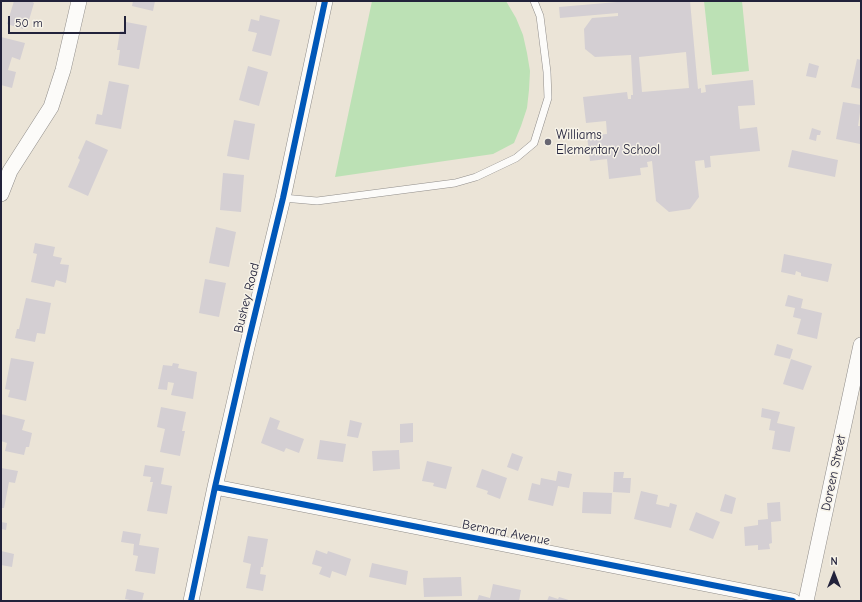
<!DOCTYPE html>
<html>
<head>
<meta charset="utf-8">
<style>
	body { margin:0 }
	#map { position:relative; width:862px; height:602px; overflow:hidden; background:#ebe4d7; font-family:"Comic Neue",sans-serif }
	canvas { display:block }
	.frame { position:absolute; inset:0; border:2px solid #22223b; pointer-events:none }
	.north { position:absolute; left:814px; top:554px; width:40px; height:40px; -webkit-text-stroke:3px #f7f3e8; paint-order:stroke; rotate:0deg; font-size:11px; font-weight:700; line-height:16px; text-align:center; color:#22223b }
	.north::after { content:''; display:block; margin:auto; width:14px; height:18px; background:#22223b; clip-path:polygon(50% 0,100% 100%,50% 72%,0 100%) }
	.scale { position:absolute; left:8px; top:16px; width:118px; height:18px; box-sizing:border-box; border:2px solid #22223b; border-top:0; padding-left:5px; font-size:12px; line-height:14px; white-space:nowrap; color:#22223b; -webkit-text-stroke:3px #f7f3e8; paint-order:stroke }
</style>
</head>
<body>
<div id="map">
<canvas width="862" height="602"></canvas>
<div class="frame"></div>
<div class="north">N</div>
<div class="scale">50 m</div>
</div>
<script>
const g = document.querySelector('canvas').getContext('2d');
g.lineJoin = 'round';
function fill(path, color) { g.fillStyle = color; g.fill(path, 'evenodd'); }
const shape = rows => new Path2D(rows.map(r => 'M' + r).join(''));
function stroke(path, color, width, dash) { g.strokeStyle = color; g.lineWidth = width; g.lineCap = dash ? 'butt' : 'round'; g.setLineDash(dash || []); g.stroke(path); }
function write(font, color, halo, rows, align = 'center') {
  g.font = font + ' "Comic Neue",sans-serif'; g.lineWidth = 3; g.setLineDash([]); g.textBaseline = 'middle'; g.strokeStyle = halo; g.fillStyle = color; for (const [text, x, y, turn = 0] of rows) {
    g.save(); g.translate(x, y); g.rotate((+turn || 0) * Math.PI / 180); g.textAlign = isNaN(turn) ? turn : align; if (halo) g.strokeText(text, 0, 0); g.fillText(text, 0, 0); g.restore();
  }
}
fill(shape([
	[372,1,506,1,516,18,523,35,527,53,530,71,529,90,527,108,521,126,514,143,493,154,335,177],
	[704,1,742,1,749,71,712,75]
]), '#bce1b5');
fill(shape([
	[14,1,31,1,34,3,29,20,26,19,23,29,7,24],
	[133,1,155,1,153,11,132,6],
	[617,1,690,1,698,89,701,88,701,93,706,92,705,85,753,80,755,105,738,106,740,129,757,127,760,151,710,156,711,167,705,168,704,160,695,161,699,197,690,209,669,212,656,201,652,161,647,162,648,167,640,168,641,175,609,179,607,159,590,161,587,136,607,134,606,121,586,123,583,97,627,92,628,99,631,99,631,95,633,95,631,55,595,57,585,49,584,29,592,18,618,16,618,13,560,18,559,7,617,2],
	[686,52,689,88,642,92,639,57],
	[260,15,280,20,271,56,252,51,257,33,248,31,251,19,259,21],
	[126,22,147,26,139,69,118,65,120,50,117,50,120,31,124,31],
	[1,37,25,43,20,60,12,57,8,70,16,72,12,88,1,85],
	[857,59,861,60,861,89,851,87],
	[809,63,819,66,816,78,806,76],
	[248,66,268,72,259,106,239,100],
	[109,81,129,85,121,129,95,124,97,114,102,115],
	[843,102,861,105,858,126,861,126,860,144,836,139],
	[234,120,255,124,249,160,227,156],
	[812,128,821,131,820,135,817,135,816,141,809,139],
	[86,140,108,150,88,196,68,187,80,160,78,158],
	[792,150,838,160,835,177,788,167],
	[223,173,244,175,241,212,220,210],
	[216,227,236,232,229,267,209,263],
	[35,243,55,247,53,256,62,258,60,264,69,265,66,283,56,280,54,287,31,282,37,254,33,253],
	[784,254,832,264,828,282,801,276,801,273,796,271,795,275,781,272],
	[205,279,226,283,219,317,199,313],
	[788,295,803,299,801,308,822,313,817,339,797,334,801,319,793,317,795,308,785,306],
	[26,298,51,303,45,334,37,333,35,342,15,338,17,329,19,329],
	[777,344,793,349,790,359,774,355],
	[11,358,34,362,26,401,8,397,10,390,5,389],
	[791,359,812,366,803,390,783,384],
	[173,363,179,364,178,368,197,372,193,399,171,395,174,383,168,382,167,390,158,389,163,365,172,366],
	[161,407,186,412,182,431,185,431,180,456,160,452,165,429,157,427],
	[762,408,780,412,777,423,795,427,790,452,772,449,775,431,769,430,771,419,761,417],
	[1,414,25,420,22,430,32,433,29,447,26,447,24,455,5,451,7,443,1,441],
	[270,417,280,421,277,429,304,439,299,453,286,448,284,452,261,443],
	[350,420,362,423,358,438,347,436],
	[413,423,413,442,400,443,400,424],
	[320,440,346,444,343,462,317,459],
	[399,450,400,469,373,471,372,451],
	[512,453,523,457,518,471,507,467],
	[427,461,452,467,446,489,433,486,434,483,422,481],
	[145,465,164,468,161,484,172,486,167,514,147,511,153,482,150,482,151,477,143,476],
	[1,468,18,471,15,483,9,482,4,508,1,508],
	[482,469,507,478,500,499,487,494,488,491,476,487],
	[558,471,572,474,569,488,558,486,553,506,528,500,532,483,540,485,541,478,556,481],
	[614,472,624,472,623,478,631,478,630,493,613,492],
	[641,491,658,495,656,504,669,507,670,503,677,505,671,528,634,519],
	[583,492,612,493,611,514,582,513],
	[725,494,736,498,732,514,720,511],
	[780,502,781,521,771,522,772,543,769,544,770,549,758,550,758,545,745,546,744,527,758,525,758,520,768,519,767,503],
	[696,512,720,522,713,539,689,530],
	[1,522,7,523,6,530,1,529],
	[123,531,141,534,139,545,159,548,155,574,135,571,138,556,133,555,134,544,121,542],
	[248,536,268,539,263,567,261,567,260,574,266,575,263,591,246,588,251,564,243,562],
	[316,550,327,554,328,551,351,559,346,576,332,571,330,578,319,574,322,567,312,564],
	[1,551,14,554,12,567,1,565],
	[372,563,408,571,406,585,369,577],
	[461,577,462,596,424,597,423,578],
	[493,584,521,590,519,601,477,601,479,595,490,598],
	[127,589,144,593,142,601,130,601,130,600,125,599],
	[549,596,558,599,559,597,572,601,547,601]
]), '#d4cfd3');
const service = shape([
	[283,198,317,201,455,183,476,177,516,158,534,143,548,98,547,72,540,16,534,1]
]);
const minor = shape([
	[1,194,10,171,51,107,63,70,79,1],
	[215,487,793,601],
	[191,601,215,487,247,347,283,198,325,1],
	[806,601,861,345]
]);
stroke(service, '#908d8a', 8);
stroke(minor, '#908d8a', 16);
stroke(service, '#fcfbf9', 7);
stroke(minor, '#fcfbf9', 15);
stroke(shape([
	[215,487,793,601],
	[191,601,215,487,247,347,283,198,325,1]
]), '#0057b8', 6);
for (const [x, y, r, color] of [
	[548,142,4,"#686672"]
]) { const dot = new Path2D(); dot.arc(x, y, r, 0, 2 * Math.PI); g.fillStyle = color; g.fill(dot); stroke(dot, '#f7f3e8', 1.5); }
write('13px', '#22223b', '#f7f3e8', [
	["Williams",556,135],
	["Elementary School",556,150]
], 'left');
write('13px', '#22223b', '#f7f3e8', [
	["Bushey Road",247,298,-76],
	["Doreen Street",834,473,-78],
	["Bernard Avenue",506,533,11]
]);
</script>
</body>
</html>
